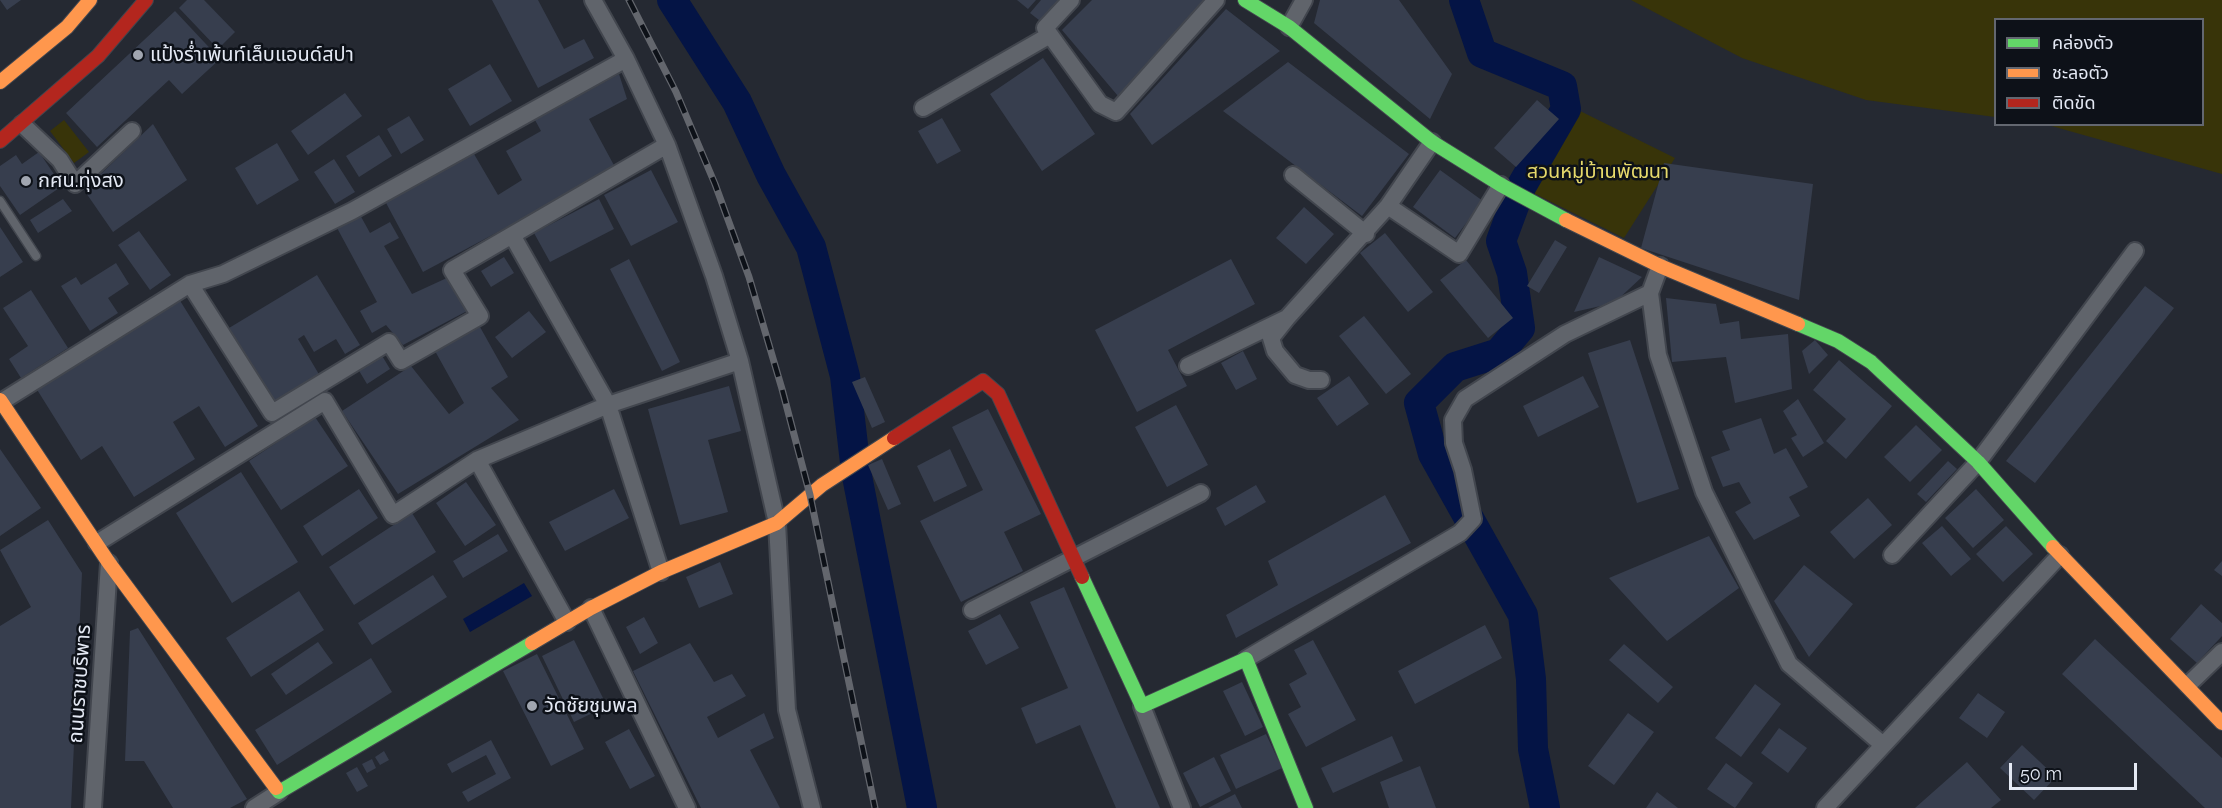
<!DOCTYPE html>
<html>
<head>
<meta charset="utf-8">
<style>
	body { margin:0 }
	#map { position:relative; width:2222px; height:808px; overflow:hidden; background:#252932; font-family:Raleway,"Noto Sans Thai",sans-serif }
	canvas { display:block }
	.legend { position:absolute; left:1994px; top:18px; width:210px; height:108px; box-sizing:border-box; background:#0d1118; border:2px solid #636770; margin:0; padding:8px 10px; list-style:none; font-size:18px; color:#e4e9f4 }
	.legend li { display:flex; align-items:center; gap:12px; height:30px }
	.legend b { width:30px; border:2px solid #636770 }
	.scale { position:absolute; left:2009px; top:763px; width:128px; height:27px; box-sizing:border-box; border:3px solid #e4e9f4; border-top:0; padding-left:8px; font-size:18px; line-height:21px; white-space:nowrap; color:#e4e9f4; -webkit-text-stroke:4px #0d1118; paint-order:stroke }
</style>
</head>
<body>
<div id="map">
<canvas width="2222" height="808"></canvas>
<ul class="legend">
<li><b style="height:8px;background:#63d668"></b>คล่องตัว</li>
<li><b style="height:8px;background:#ff974d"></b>ชะลอตัว</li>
<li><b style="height:8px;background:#b3261e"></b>ติดขัด</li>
</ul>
<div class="scale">50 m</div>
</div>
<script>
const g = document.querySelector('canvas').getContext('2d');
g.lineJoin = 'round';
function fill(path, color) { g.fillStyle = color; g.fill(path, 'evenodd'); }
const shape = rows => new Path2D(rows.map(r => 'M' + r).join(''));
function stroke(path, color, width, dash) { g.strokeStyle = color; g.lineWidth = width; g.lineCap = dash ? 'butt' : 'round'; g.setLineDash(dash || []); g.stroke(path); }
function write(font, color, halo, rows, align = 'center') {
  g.font = font + ' Raleway,"Noto Sans Thai",sans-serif'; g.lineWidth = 5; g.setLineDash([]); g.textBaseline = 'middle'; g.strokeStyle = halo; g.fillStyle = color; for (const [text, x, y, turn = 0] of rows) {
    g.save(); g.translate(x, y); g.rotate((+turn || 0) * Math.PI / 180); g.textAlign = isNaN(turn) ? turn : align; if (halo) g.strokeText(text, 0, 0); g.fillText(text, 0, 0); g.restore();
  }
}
fill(shape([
	[1631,0,2222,0,2222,174,2048,125,2202,124,2202,20,1996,20,1995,117,1866,100,1742,58],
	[1572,107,1675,158,1624,238,1521,187],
	[64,120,89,152,74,163,50,131]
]), '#383409');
fill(shape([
	[524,583,532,596,470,632,463,619]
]), '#041445');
stroke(shape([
	[672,0,737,102,771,175,811,247,845,376,856,471,922,808],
	[1464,0,1482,53,1562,86,1566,109,1521,187,1501,241,1512,273,1520,328,1499,353,1455,367,1419,403,1433,454,1523,615,1531,679,1533,749,1545,808]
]), '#041445', 30);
fill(shape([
	[0,0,21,0,7,10],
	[187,0,204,0,235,32,218,49,179,8],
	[492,0,538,0,564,49,584,39,594,58,538,88],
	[1017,0,1036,0,1028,9],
	[1041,0,1064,0,1044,24,1030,13],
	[1092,0,1208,0,1118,96,1062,30],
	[1320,0,1399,0,1452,74,1430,119,1314,23],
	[1226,9,1280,51,1152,145,1130,114],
	[175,11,220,59,182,94,169,80,97,147,66,113],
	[1043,58,1095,134,1042,171,990,94],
	[1288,62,1409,154,1362,216,1223,111],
	[490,64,512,101,470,126,448,89],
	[619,74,627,99,589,119,616,169,423,272,385,201,474,154,498,195,522,180,506,151,541,131,535,120],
	[345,93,362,116,308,155,291,131],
	[1537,100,1559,119,1516,167,1494,148],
	[409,116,424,140,401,154,387,129],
	[942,118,961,151,937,164,918,131],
	[153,124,187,180,113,232,84,190],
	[379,135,392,156,359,177,346,156],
	[277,143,299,180,257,205,235,168],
	[39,152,62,186,20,215,0,186,0,166,16,155,22,164],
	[334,159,355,192,335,204,314,172],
	[1664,163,1813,184,1799,300,1641,248],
	[651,170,678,222,631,246,604,195],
	[1440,170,1483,201,1455,238,1413,207],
	[63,199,72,211,38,233,30,220],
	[599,199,614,229,550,262,534,233],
	[1304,207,1334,234,1306,264,1276,238],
	[359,213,370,233,390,222,399,238,384,246,412,294,449,277,467,311,403,345,386,325,372,333,360,311,377,302,336,226],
	[0,227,23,262,0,277],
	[139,231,171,275,150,290,118,245],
	[1385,233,1433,292,1408,312,1360,253],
	[1555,240,1567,247,1539,293,1527,286],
	[504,257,514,273,491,287,481,271],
	[1599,257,1642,277,1614,303,1574,312],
	[629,259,680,362,662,371,610,269],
	[1231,259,1255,304,1168,350,1187,386,1137,412,1095,330],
	[1466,260,1513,318,1488,338,1440,280],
	[116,263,129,284,108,298,118,313,90,331,61,286,76,277,81,285],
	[317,275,360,345,345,354,336,339,314,352,304,335,298,339,320,376,275,403,229,328],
	[2145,286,2174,308,2035,483,2006,461],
	[31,290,68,348,21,378,9,359,28,346,3,308],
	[1666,298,1716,304,1720,324,1739,321,1741,339,1788,334,1792,389,1735,403,1726,357,1672,362],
	[179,299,258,426,225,447,199,406,173,422,195,459,134,497,102,446,81,460,36,388],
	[529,311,546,332,512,358,495,337],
	[1364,316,1411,374,1386,394,1339,336],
	[480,327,508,377,491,388,519,420,398,494,342,411,411,366,449,414,464,403,435,351],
	[1630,340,1679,489,1637,503,1588,353],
	[1815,340,1828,355,1809,374,1802,351],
	[1243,351,1257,379,1236,390,1221,363],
	[381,354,390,369,367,384,358,369],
	[1839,360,1892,406,1846,459,1826,441,1846,419,1813,390],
	[1349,376,1369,404,1337,426,1317,398],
	[1583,376,1599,407,1538,437,1523,406],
	[865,377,885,422,872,428,852,382],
	[729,386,741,431,708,440,728,512,680,525,648,409],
	[1798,399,1824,443,1803,457,1791,438,1797,435,1783,411],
	[1176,405,1208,465,1167,487,1135,427],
	[988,409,1041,514,1004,532,1023,571,961,602,920,521,983,490,952,427],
	[315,417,348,466,281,510,249,461],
	[1761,418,1774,454,1786,448,1808,487,1789,497,1800,516,1754,540,1735,512,1751,503,1739,482,1723,487,1711,457,1730,450,1722,431],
	[1916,425,1942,450,1910,482,1884,457],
	[0,449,41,508,0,536],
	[950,449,967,486,934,502,917,466],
	[882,459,901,504,888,510,868,465],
	[1948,461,1957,469,1926,502,1917,494],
	[241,472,298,562,232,603,176,513],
	[466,482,496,525,465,546,436,503],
	[1256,485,1266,502,1225,526,1216,508],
	[359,489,378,518,322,556,303,526],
	[614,489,629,518,565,551,549,522],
	[1976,489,2004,520,1973,548,1945,518],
	[1385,495,1411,543,1236,638,1226,615,1278,585,1268,561],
	[1868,498,1892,525,1854,559,1830,532],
	[412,513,436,552,354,605,329,567],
	[48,520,82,573,71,808,0,808,0,626,31,607,0,550],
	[1942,526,1971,559,1951,576,1922,543],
	[2006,526,2033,554,2003,582,1976,554],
	[498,534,508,551,463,578,453,561],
	[1709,536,1739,588,1667,641,1609,578],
	[2222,561,2222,576,2214,570],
	[720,562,733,594,699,608,686,577],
	[1804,565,1853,604,1809,657,1774,601],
	[433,575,447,597,372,645,358,623],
	[1064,587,1160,808,1116,808,1080,725,1036,744,1021,708,1068,688,1030,602],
	[299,591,324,630,251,677,226,638],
	[2201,604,2222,623,2222,636,2197,663,2170,639],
	[1000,614,1019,648,986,665,968,631],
	[644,617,658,643,640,654,626,627],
	[1485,625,1502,658,1415,704,1398,671],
	[138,628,247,799,230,808,173,808,144,761,125,761,130,631],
	[2095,639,2222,758,2222,808,2205,808,2062,674],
	[574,640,607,706,574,722,542,656],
	[1313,640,1356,720,1306,747,1288,714,1301,707,1289,684,1307,674,1294,650],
	[318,642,333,663,286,695,271,674],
	[690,643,714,682,732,674,746,696,707,717,718,738,764,713,774,738,750,750,780,808,701,808,633,671],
	[1624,644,1673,687,1658,703,1609,660],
	[537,654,584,749,551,766,503,671],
	[371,658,392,692,277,765,255,730],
	[1242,682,1263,727,1245,736,1223,691],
	[1755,684,1781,704,1741,757,1715,738],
	[1978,693,2005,712,1987,738,1959,718],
	[1628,713,1654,732,1614,785,1588,766],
	[1779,728,1807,748,1788,773,1761,753],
	[629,729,655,776,630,789,605,742],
	[1266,734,1282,768,1236,789,1220,755],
	[1392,736,1403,761,1333,793,1321,768],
	[491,740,511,778,468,802,462,792,496,774,486,755,452,773,447,764],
	[2022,745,2056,777,2034,800,2000,768],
	[384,751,389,760,380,765,375,757],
	[1214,757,1231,791,1200,807,1183,773],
	[372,759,376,768,367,773,362,764],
	[1967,762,2001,800,1991,808,1915,808],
	[1726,763,1753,783,1735,808,1707,789],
	[1420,766,1436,808,1389,808,1380,782],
	[357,767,368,786,357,792,346,773],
	[1657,792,1678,808,1646,808],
	[1235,794,1242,808,1208,808]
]), '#373e4e');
const lane = shape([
	[0,201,36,256]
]);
const street = shape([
	[593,0,626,59],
	[1071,0,1045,28,1100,104,1116,112,1216,0],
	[1289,27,1304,0],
	[923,108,1050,35],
	[22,124,60,160,75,184,132,131],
	[1293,175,1366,234],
	[1388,206,1459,254,1501,185],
	[512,235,608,405,740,361,777,523,787,710,812,808],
	[1660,266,1650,293,1658,355,1704,492,1789,664,1883,745],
	[190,284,272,413,389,342,401,361,480,316,452,270,667,145],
	[1287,318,1388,206,1432,142],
	[1188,366,1287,318,1271,338,1275,351,1295,375,1309,380,1321,380],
	[1,402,190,284,223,274,352,211,626,59,667,145,714,276,740,361],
	[477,460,567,622],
	[97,543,325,401,393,515,477,460,608,405,661,572],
	[1892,555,1978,462,2135,251],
	[591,608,687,808],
	[972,610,1201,493],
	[1246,659,1460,533,1473,519,1463,470,1454,443,1453,420,1465,399,1565,334,1650,293],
	[2188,685,2222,652],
	[1142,706,1182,808],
	[93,808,109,563],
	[254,808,279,792],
	[1825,808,2060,555]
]);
const fast = shape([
	[1245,0,1289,27,1432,142,1501,185,1566,220],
	[1798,324,1838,341,1871,362,1978,462,2053,547],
	[1082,577,1142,706,1246,659,1306,808],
	[276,788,279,792,532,643]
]);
const slow = shape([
	[0,82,67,27,90,0],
	[1566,220,1660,266,1798,324],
	[0,400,109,563,276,788],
	[2053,547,2222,723],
	[532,643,591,608,661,572,777,523,822,485,894,438]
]);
const jam = shape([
	[0,141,98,56,146,0],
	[894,438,983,381,998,394,1082,577]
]);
stroke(lane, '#42464e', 11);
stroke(street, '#42464e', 20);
stroke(fast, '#42464e', 16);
stroke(slow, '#42464e', 16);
stroke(jam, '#42464e', 16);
stroke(lane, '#60646b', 8);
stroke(street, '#60646b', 16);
stroke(fast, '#63d668', 14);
stroke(slow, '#ff974d', 14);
stroke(jam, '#b3261e', 14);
const rail = shape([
	[629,0,676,92,715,184,749,277,782,389,810,495,875,808]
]);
stroke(rail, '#63666d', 7);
stroke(rail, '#0d1118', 4.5, [14]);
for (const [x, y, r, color] of [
	[138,55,6,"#a1a6b0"],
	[26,181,6,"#a1a6b0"],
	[532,706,6,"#a1a6b0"]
]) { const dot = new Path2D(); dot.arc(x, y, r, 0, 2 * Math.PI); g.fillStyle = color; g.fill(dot); stroke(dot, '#0d1118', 2); }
write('20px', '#e4e9f4', '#0d1118', [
	["แป้งร่ำเพ้นท์เล็บแอนด์สปา",150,55],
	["กศน.ทุ่งสง",38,181],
	["วัดชัยชุมพล",544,706]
], 'left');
write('20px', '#e6d96b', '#0d1118', [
	["สวนหมู่บ้านพัฒนา",1598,172]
]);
write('20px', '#e4e9f4', '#0d1118', [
	["ถนนราชบริพาร",80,684,-86]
]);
</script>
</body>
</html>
